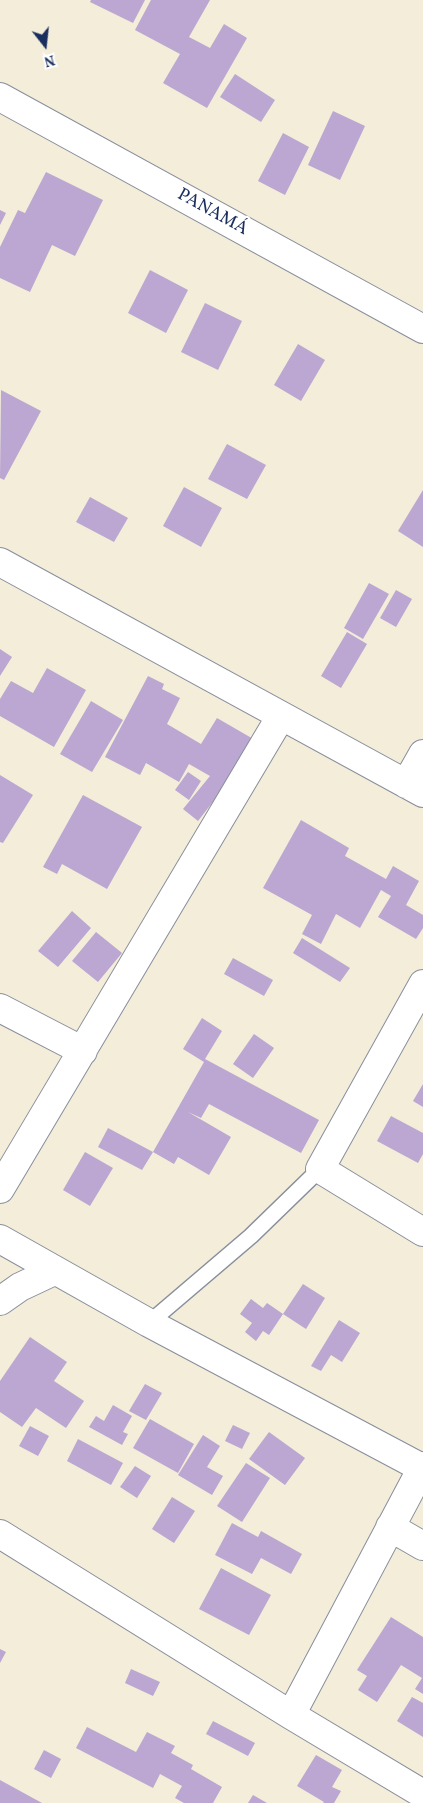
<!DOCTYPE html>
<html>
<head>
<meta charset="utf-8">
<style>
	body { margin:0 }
	#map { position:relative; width:423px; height:1803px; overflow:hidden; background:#f3edd9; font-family:Vollkorn,serif }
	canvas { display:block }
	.north { position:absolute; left:20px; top:20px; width:50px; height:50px; -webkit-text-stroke:4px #fff; paint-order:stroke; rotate:164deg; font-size:14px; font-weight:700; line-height:20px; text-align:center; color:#1b2f5e }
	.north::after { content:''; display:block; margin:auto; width:18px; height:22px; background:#1b2f5e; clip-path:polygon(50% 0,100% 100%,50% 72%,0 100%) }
</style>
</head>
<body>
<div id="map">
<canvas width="423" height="1803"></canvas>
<div class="north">N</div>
</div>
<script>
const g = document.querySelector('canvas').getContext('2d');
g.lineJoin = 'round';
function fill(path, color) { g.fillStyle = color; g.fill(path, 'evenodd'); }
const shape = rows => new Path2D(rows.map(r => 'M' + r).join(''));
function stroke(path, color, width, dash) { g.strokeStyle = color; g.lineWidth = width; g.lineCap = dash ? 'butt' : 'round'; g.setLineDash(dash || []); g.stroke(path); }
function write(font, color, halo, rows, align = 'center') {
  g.font = font + ' Vollkorn,serif'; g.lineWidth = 4.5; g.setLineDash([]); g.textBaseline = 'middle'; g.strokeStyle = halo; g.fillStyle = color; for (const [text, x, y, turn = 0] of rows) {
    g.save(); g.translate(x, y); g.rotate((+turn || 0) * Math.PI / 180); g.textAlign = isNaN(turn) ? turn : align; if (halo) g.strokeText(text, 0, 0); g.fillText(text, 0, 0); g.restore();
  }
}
fill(shape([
	[91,0,145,0,133,23,90,2],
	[151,0,210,0,189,37,210,48,224,24,247,38,207,108,163,83,180,54,135,30],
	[235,74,275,100,261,122,220,97],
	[333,111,365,126,340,180,308,165],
	[283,133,309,147,285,195,258,181],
	[46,172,103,200,75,256,52,245,30,292,0,278,0,247,18,210,25,213],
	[0,210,6,213,0,225],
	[150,270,188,290,166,333,128,313],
	[205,303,242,321,218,370,181,352],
	[298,344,325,360,301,401,274,385],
	[1,390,41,411,4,480,0,478],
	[227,444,266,465,247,499,208,479],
	[184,487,222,508,201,547,163,526],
	[423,490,423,547,398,531],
	[90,497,128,518,114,542,76,522],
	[369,583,389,594,363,639,344,628],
	[396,590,412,599,396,627,380,618],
	[347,632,367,644,341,688,321,676],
	[0,649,12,657,0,676],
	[47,668,86,690,54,747,0,716,0,699,11,681,33,693],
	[148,676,164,684,162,689,180,698,167,724,201,744,217,718,255,740,226,785,198,821,183,809,210,776,189,764,179,782,146,763,140,775,105,757],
	[91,701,123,720,92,772,60,754],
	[188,772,201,781,189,800,175,790],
	[0,775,33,795,3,843,0,842],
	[83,795,142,827,107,889,62,864,57,874,43,867],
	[301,820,349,848,345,856,386,879,393,866,419,881,406,905,423,915,423,928,416,939,378,917,391,896,381,890,360,928,336,914,321,944,302,934,312,915,263,888],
	[72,911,91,928,58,967,38,951],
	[96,932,122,953,98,982,72,961],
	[302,938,350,968,340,982,293,953],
	[233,958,273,980,264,996,224,974],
	[202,1018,222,1031,205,1059,319,1120,301,1153,209,1104,201,1118,188,1112,231,1137,209,1175,178,1157,174,1164,153,1152,142,1170,98,1147,108,1128,153,1152,204,1062,183,1049],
	[254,1034,274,1048,253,1078,233,1064],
	[423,1084,423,1107,413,1101],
	[391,1116,423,1133,423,1154,418,1163,377,1141],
	[85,1152,113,1168,90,1206,63,1190],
	[303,1284,325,1298,306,1329,283,1314],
	[251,1299,263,1308,267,1303,283,1314,269,1335,263,1331,256,1341,245,1332,252,1323,240,1314],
	[339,1320,360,1333,342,1362,331,1355,321,1371,311,1366],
	[30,1337,67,1362,54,1381,84,1401,66,1428,36,1408,22,1427,0,1412,0,1381],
	[145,1384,162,1393,146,1420,129,1411],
	[113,1405,132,1416,123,1432,128,1434,122,1445,89,1427,96,1416,104,1421],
	[150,1419,194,1444,178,1473,133,1448],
	[233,1425,250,1433,242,1449,225,1441],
	[30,1426,49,1436,38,1456,19,1446],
	[269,1432,305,1458,285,1485,249,1459],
	[203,1435,220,1446,207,1467,223,1476,212,1495,178,1475],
	[78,1439,123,1463,111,1485,67,1461],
	[246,1463,270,1478,242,1522,217,1506],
	[135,1466,151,1476,137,1498,120,1487],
	[172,1497,195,1511,174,1543,152,1529],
	[232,1523,258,1537,261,1531,302,1554,291,1574,261,1558,252,1574,215,1555],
	[221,1568,271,1595,249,1635,199,1609],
	[391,1617,423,1637,423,1694,415,1689,422,1678,401,1665,377,1702,358,1690,367,1676,357,1670],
	[0,1649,6,1652,0,1663],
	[131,1669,160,1682,153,1696,125,1683],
	[412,1697,423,1703,423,1737,397,1721],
	[213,1721,255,1743,248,1756,206,1734],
	[87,1727,136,1752,147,1732,175,1746,171,1753,193,1765,191,1769,222,1787,213,1803,184,1803,175,1798,182,1786,160,1774,153,1788,76,1748],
	[44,1750,61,1759,51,1778,34,1769],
	[316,1755,342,1770,332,1787,341,1791,334,1803,323,1803,324,1802,297,1786],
	[0,1780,42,1803,0,1803],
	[253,1795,267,1803,248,1803]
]), '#bba7d1');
const service = shape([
	[149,1323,251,1236,320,1169]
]);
const minor = shape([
	[0,97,423,329],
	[0,562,423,793],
	[406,784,423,754],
	[423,984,320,1169,423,1232],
	[0,1008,83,1051],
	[0,1189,281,716],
	[0,1239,149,1323,422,1468],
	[0,1301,20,1287,54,1271],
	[390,1527,423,1546],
	[0,1534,291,1715,423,1794],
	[291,1715,423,1466]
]);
stroke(service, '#878e9c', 18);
stroke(minor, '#878e9c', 30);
stroke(service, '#fff', 15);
stroke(minor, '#fff', 28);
write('18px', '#1b2f5e', '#fff', [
	["PANAMÁ",212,213,29]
]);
</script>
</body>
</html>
